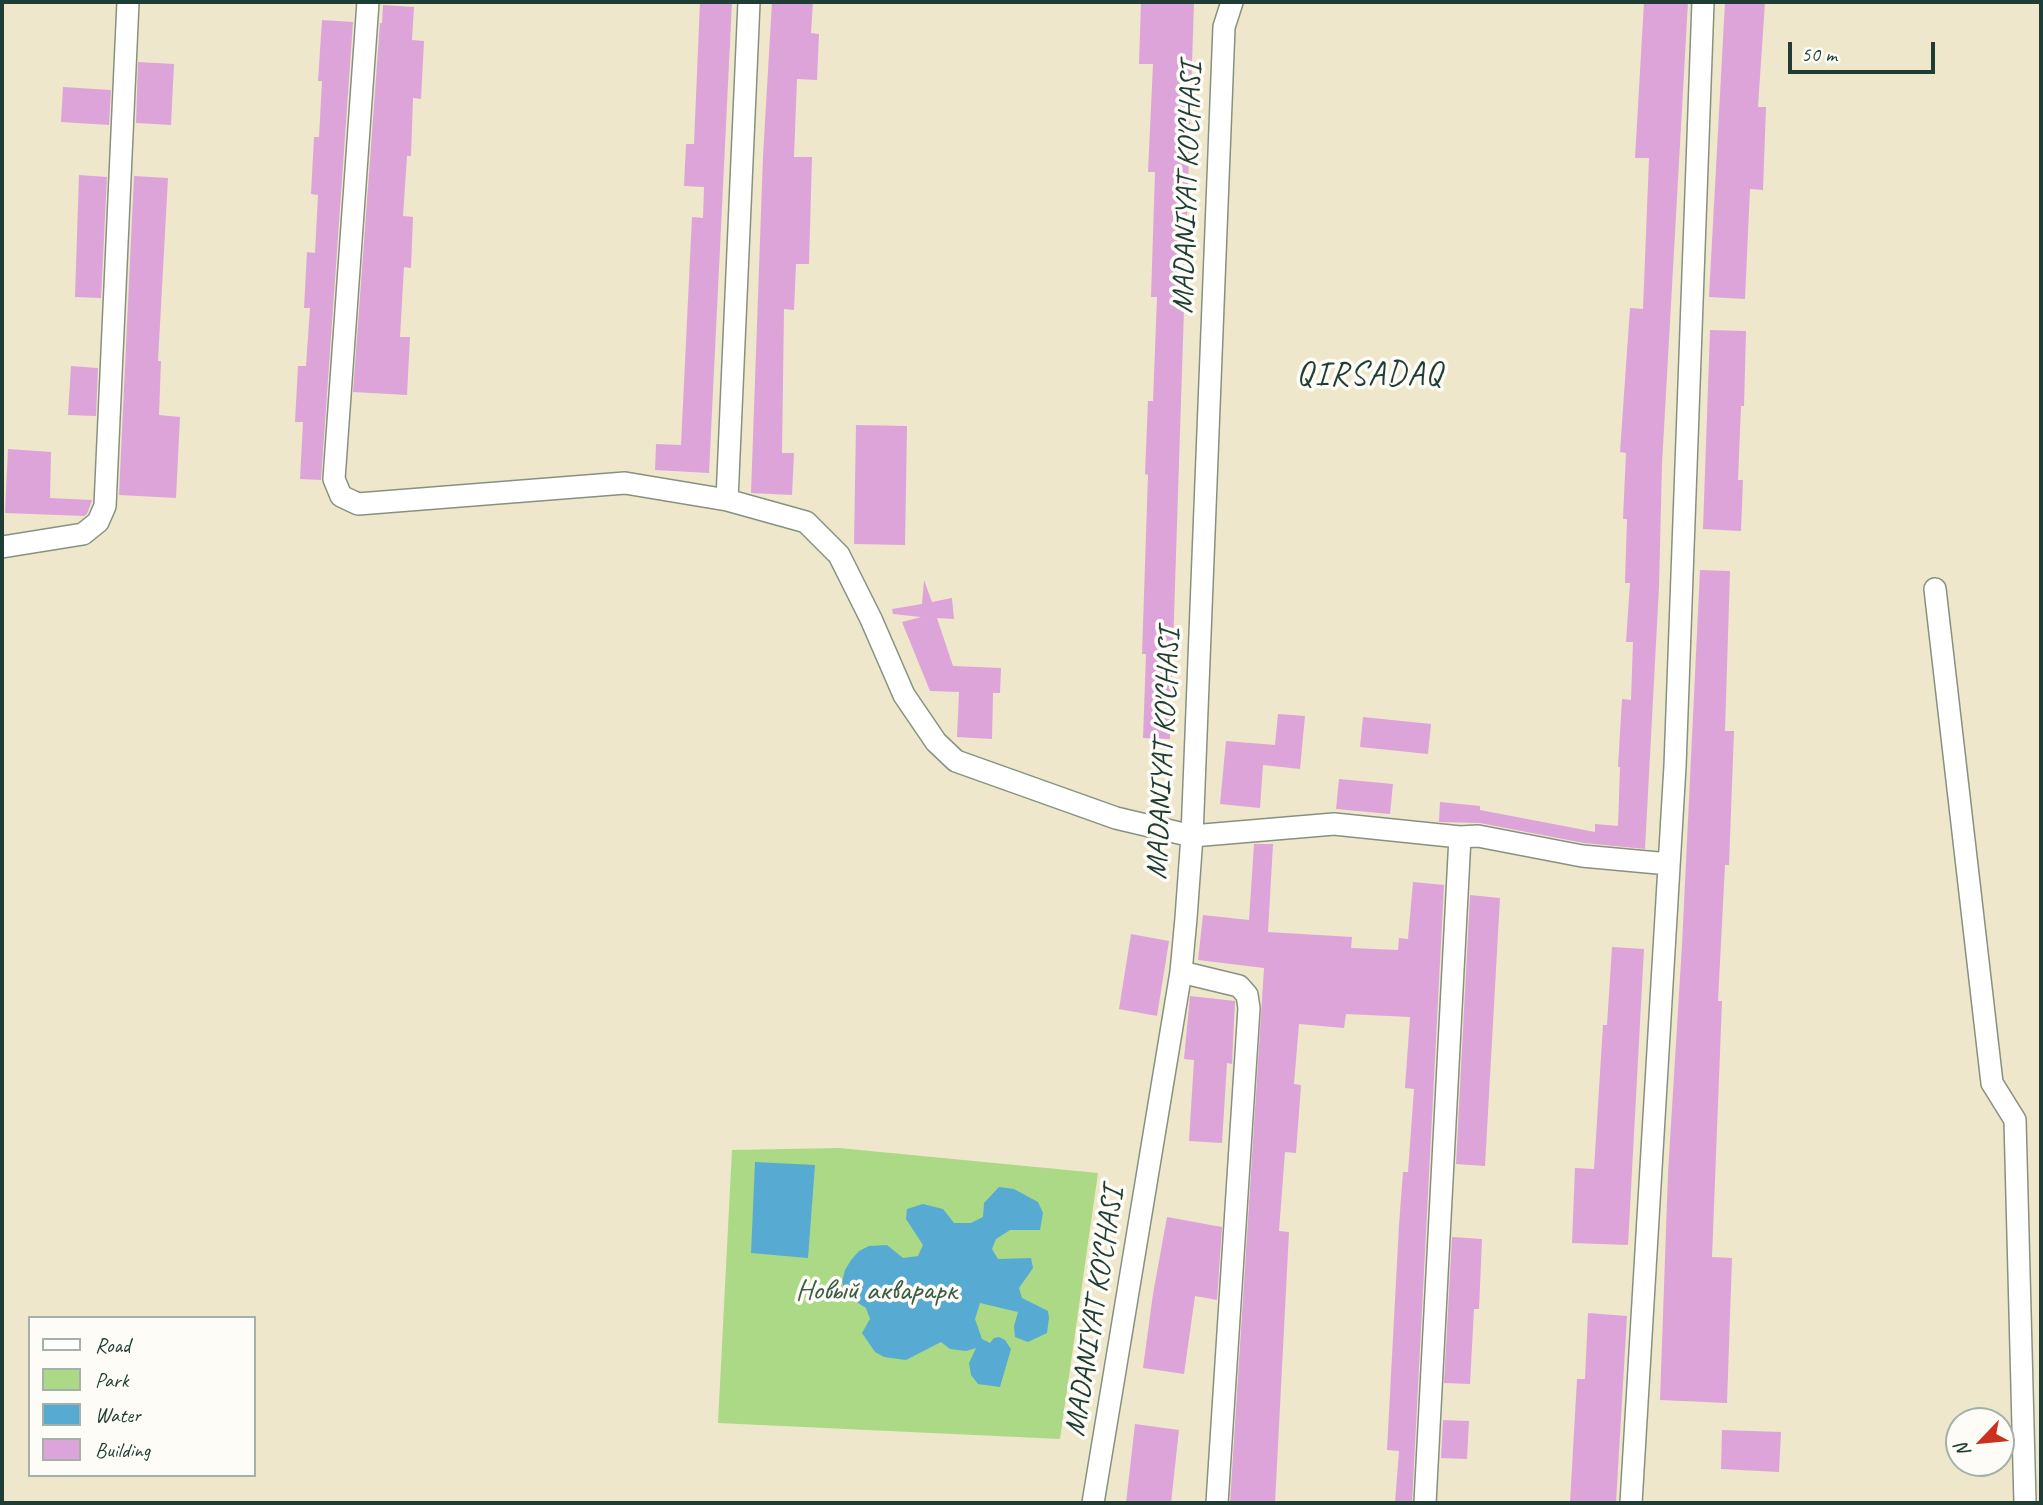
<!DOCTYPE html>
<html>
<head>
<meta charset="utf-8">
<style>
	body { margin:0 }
	#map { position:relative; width:2043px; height:1505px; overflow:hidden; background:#eee7cb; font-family:Caveat,sans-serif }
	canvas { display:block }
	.frame { position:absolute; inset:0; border:4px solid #1f3d34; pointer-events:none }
	.legend { position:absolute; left:28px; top:1316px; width:228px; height:161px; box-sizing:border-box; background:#fdfcf7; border:2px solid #a4b0a9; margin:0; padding:9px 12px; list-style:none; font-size:21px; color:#1f3d34 }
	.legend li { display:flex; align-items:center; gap:14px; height:35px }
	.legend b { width:35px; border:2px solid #a4b0a9 }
	.north { position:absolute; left:1945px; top:1407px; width:70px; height:70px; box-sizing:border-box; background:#fdfcf7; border:2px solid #a4b0a9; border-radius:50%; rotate:244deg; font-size:19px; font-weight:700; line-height:28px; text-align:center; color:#1f3d34 }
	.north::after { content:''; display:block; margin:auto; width:24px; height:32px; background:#c8321e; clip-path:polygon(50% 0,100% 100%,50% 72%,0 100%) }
	.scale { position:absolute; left:1788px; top:42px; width:147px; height:32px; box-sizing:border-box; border:4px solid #1f3d34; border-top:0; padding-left:9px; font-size:21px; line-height:24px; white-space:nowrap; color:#1f3d34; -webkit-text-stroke:5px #fdfcf7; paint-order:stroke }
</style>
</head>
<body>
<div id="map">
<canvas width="2043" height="1505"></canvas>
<div class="frame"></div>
<ul class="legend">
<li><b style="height:9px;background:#fff"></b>Road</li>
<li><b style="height:19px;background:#abd986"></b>Park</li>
<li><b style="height:19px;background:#57abd3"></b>Water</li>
<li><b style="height:19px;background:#dda4da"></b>Building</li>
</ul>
<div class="north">N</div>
<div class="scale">50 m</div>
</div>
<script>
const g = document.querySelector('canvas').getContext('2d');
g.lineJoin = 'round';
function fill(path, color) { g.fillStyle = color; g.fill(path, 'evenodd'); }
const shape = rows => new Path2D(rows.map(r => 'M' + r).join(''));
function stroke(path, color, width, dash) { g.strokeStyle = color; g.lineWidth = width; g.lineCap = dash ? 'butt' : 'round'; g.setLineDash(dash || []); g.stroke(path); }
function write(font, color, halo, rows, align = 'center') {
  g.font = font + ' Caveat,sans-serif'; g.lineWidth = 7; g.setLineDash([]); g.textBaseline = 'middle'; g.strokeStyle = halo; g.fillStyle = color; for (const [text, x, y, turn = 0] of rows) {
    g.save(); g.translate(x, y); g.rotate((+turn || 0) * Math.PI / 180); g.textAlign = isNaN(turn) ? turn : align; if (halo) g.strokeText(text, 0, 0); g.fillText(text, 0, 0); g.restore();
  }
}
fill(shape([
	[839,1148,1098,1173,1060,1439,718,1423,732,1150]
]), '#abd986');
fill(shape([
	[755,1162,815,1165,808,1258,751,1253],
	[999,1187,1014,1189,1038,1202,1043,1213,1040,1230,1010,1230,996,1239,992,1249,998,1259,1031,1258,1033,1268,1019,1288,1022,1298,1048,1311,1049,1318,1047,1333,1028,1342,1015,1337,1014,1326,1018,1312,980,1303,975,1319,982,1339,990,1343,994,1338,999,1337,1005,1340,1011,1349,1000,1387,978,1384,971,1375,969,1363,976,1348,966,1351,950,1349,941,1342,906,1360,884,1357,875,1352,862,1333,870,1319,866,1308,847,1296,842,1282,845,1270,851,1260,859,1251,869,1246,887,1245,903,1258,918,1256,923,1245,906,1219,907,1209,923,1204,943,1209,954,1223,971,1223,983,1217,984,1203]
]), '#57abd3');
fill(shape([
	[700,2,732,2,709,473,655,470,656,444,681,445,692,217,703,218,704,187,684,186,686,144,694,144],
	[772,2,813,2,811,33,819,34,817,80,797,79,794,157,812,157,809,264,796,264,794,310,784,309,782,453,794,453,792,495,751,493,763,156],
	[1141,2,1194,2,1170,739,1143,738,1146,654,1142,654,1148,475,1145,474,1148,401,1153,401,1157,297,1151,297,1155,172,1148,172,1153,64,1139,64],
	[1644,2,1688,2,1662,464,1659,587,1645,849,1584,843,1480,823,1439,822,1440,802,1480,806,1480,810,1595,832,1595,824,1618,826,1620,767,1618,767,1622,699,1631,700,1633,642,1626,642,1630,583,1625,583,1627,519,1623,519,1626,453,1620,452,1630,308,1643,309,1649,158,1635,158],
	[1725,2,1765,2,1758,107,1766,107,1763,190,1750,189,1745,299,1709,297],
	[383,5,414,7,412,40,424,41,421,99,413,98,411,156,407,156,403,216,413,217,411,268,404,267,400,337,410,337,407,395,353,392,380,23,382,23],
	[322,20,353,22,321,480,300,479,303,422,295,422,298,366,306,366,310,308,304,308,307,252,315,253,318,195,311,194,314,137,319,137,322,81,318,81],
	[138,62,174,64,171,125,136,123],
	[63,87,111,90,109,125,61,122],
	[79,175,107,177,101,298,75,297],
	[134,176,168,178,158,361,161,361,159,415,180,417,176,498,119,495],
	[1710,330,1746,331,1744,406,1741,406,1738,480,1743,480,1741,531,1703,529],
	[71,366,98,368,96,416,68,415],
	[856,425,907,426,905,545,854,544],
	[8,449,51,452,50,498,92,500,87,514,84,516,5,513],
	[1700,570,1730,571,1725,731,1734,731,1729,865,1725,865,1718,1001,1722,1001,1712,1257,1732,1258,1727,1403,1660,1400,1668,1173,1682,945],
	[924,580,932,602,952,598,954,619,937,618,953,666,1001,668,1000,693,993,693,992,739,957,737,959,692,930,691,902,622,921,617,893,614,892,609,922,604],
	[1278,714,1305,716,1300,769,1263,765,1260,808,1220,804,1226,741,1275,745],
	[1363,717,1431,724,1428,754,1360,747],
	[1339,779,1393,784,1390,814,1336,809],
	[1254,844,1273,844,1268,932,1352,937,1351,948,1398,950,1399,938,1408,939,1413,882,1444,885,1412,1503,1395,1503,1399,1451,1387,1450,1399,1225,1403,1172,1408,1172,1414,1089,1405,1088,1410,1017,1346,1014,1344,1028,1299,1024,1294,1084,1301,1085,1296,1153,1285,1152,1279,1231,1289,1232,1275,1503,1230,1503,1264,968,1198,960,1203,915,1249,920],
	[1470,895,1500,898,1485,1166,1456,1164],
	[1131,934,1169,941,1157,1016,1119,1009],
	[1612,947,1644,949,1628,1245,1572,1243,1575,1168,1594,1169,1603,1025,1607,1025],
	[1190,996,1235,1001,1232,1064,1227,1063,1222,1143,1189,1141,1194,1060,1184,1059],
	[1167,1217,1222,1227,1217,1300,1195,1296,1184,1374,1143,1368,1153,1294],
	[1452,1237,1482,1239,1479,1309,1474,1309,1470,1384,1444,1383],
	[1588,1313,1627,1316,1616,1503,1570,1503,1577,1379,1585,1379],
	[1443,1420,1469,1421,1467,1459,1441,1458],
	[1135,1424,1179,1430,1171,1503,1126,1503],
	[1722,1430,1781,1432,1779,1472,1721,1469]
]), '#dda4da');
const minor = shape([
	[368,2,334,479,341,496,358,504,625,483,727,500,806,522,839,555,871,619,904,695,936,742,956,761,1116,818,1192,836,1334,824,1460,837,1425,1503],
	[727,500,749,2],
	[2,547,83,534,98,522,105,506,128,2],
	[1935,589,1992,1083,2015,1120,2025,1503],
	[1460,837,1478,836,1582,856,1669,864],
	[1181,972,1239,986,1247,995,1249,1008,1217,1503],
	[1093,1503,1181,972,1186,918,1192,836,1224,27,1232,2],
	[1631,1503,1675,766,1703,2]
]);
stroke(minor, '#869280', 24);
stroke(minor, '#fff', 21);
write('30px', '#1f3d34', '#fdfcf7', [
	["MADANIYAT KO'CHASI",1188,188,-88],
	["MADANIYAT KO'CHASI",1164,754,-87],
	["MADANIYAT KO'CHASI",1095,1312,-81]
]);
write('30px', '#3b5c44', '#fdfcf7', [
	["Новый акварарк",876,1291]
]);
g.letterSpacing = '2px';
write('33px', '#1f3d34', '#fdfcf7', [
	["QIRSADAQ",1370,375]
]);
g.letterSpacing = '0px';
</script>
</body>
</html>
